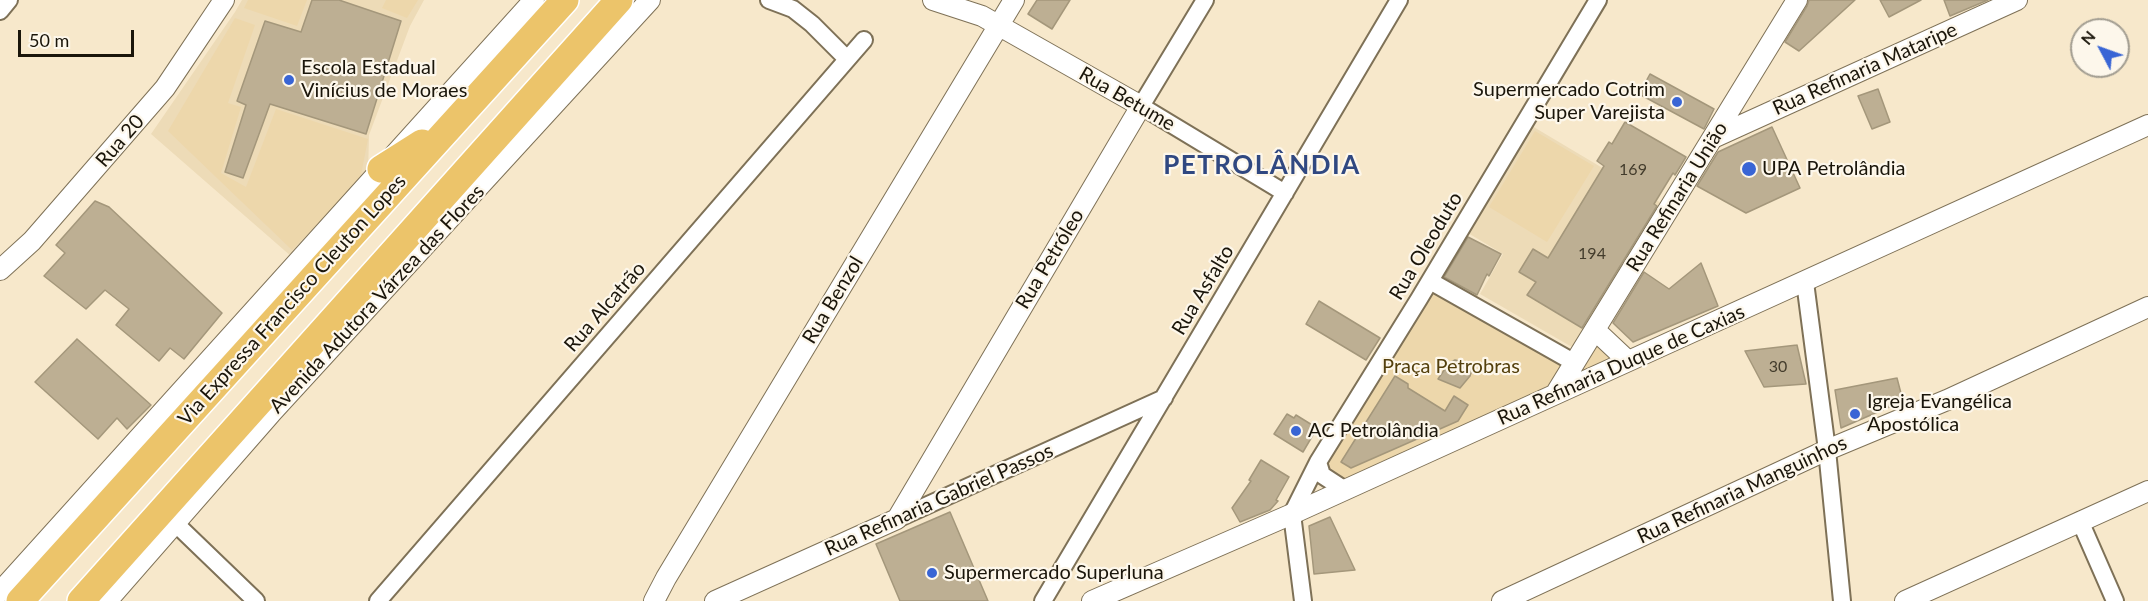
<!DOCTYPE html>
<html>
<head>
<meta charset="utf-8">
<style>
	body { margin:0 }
	#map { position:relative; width:2148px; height:601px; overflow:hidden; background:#f7e8cb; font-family:Lato,sans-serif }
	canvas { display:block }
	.north { position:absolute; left:2070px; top:18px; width:60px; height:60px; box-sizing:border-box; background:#fdf7eb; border:2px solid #a29d91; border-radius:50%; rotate:311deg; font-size:16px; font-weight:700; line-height:24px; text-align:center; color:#1a150a }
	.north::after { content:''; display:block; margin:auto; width:21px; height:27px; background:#3965d5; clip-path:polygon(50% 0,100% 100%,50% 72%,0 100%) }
	.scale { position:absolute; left:18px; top:30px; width:116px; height:27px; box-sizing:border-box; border:3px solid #1a150a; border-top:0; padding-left:8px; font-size:18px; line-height:21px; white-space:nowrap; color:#1a150a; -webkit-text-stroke:4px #fdf7eb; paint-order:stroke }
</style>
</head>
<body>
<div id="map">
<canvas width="2148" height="601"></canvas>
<div class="north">N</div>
<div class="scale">50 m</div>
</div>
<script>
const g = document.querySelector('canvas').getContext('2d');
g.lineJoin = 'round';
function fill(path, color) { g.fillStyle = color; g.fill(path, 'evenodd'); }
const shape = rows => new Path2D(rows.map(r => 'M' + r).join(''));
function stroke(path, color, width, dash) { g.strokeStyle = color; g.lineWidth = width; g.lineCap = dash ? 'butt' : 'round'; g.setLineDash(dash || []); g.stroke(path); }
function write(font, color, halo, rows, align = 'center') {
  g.font = font + ' Lato,sans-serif'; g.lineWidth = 4.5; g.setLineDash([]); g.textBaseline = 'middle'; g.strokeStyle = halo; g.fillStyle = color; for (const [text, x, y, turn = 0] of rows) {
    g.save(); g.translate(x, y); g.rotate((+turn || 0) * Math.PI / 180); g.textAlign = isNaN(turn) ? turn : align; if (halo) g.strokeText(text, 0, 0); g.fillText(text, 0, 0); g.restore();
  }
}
fill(shape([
	[242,0,424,0,410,26,369,135,368,176,292,257,151,134,235,12],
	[1532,126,1663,204,1572,347,1480,294,1503,254,1468,233]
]), '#eddbb7');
fill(shape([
	[248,0,307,0,297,26,244,8],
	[386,0,418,0,407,18,382,8],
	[235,18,255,25,228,103,241,107,221,173,246,187,276,109,368,139,360,180,292,250,168,131],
	[1535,131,1594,166,1547,242,1489,207],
	[1431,285,1563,363,1547,392,1342,482,1327,474,1322,462],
	[1596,342,1615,361,1578,373]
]), '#edd7ab');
const building = shape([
	[312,0,339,0,401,21,366,134,270,104,243,178,225,172,246,105,237,101,265,21,301,32,312,0],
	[1037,0,1070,0,1052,29,1028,14,1037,0],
	[1809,0,1855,0,1799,51,1785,42,1807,6,1809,0],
	[1880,0,1921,0,1889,17,1880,0],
	[1944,0,1988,0,1950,16,1944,0],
	[1650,74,1714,109,1704,129,1639,94,1650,74],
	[1878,89,1890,122,1872,129,1858,96,1878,89],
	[1625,122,1686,157,1675,175,1673,173,1654,204,1657,206,1582,328,1527,295,1536,282,1519,272,1533,249,1548,258,1604,166,1597,161,1609,142,1612,144,1625,122],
	[1772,127,1800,188,1746,213,1697,186,1718,152,1772,127],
	[95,201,109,207,222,313,184,359,170,348,159,361,116,325,129,309,105,290,86,309,44,276,65,253,56,245,95,201],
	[1468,237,1501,254,1489,276,1487,274,1477,295,1444,277,1468,237],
	[1701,263,1718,306,1633,342,1613,323,1644,272,1669,289,1701,263],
	[1319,301,1380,338,1366,360,1306,324,1319,301],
	[77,339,151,405,127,429,117,418,98,439,35,382,77,339],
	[1797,345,1806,384,1764,387,1745,351,1797,345],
	[1455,360,1469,363,1473,367,1470,376,1460,388,1438,379,1449,363,1455,360],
	[1395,376,1408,384,1408,388,1445,411,1454,396,1468,405,1458,421,1351,468,1341,462,1395,376],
	[1897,378,1903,401,1841,428,1835,390,1897,378],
	[1287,414,1294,418,1296,415,1317,428,1303,452,1274,434,1287,414],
	[1261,460,1289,477,1276,500,1278,501,1270,510,1240,522,1232,508,1251,481,1249,480,1261,460],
	[950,512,988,601,900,601,876,544,950,512],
	[1330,517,1355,570,1314,574,1309,526,1330,517]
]);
fill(building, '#bdaf93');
stroke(building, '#a4977b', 1.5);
const minor = shape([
	[769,0,793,9,812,24,847,59],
	[1205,0,1141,106,1285,193],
	[0,11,9,0],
	[1430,281,1575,363],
	[1805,282,1827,450,1842,601],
	[1318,462,1322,475,1345,490],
	[897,519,1164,398],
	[2080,521,2115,601],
	[175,523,256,601],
	[378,601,864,40],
	[1043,601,1399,0],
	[1303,601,1292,514,1318,462,1419,299,1598,0]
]);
const tertiary = shape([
	[1713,138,2017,0],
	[0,270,32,241,165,88,224,0],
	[1595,330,1628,361],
	[1556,393,1797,0],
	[0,592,534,0],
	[107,601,274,410,650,0],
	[654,601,666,578,1014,0],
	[715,601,897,519,1141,106,982,16,933,0],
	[1092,601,1292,514,2148,125],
	[1502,601,1827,450,1947,400,2148,307],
	[1905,601,2148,491]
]);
const trunk = shape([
	[381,169,422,143],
	[20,601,565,0],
	[81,601,619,0]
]);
stroke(minor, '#7e7157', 20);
stroke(tertiary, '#7e7157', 22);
stroke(trunk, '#fff', 30);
stroke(minor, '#fff', 16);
stroke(tertiary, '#fff', 20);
stroke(trunk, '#ecc46a', 27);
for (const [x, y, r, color] of [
	[289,80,6,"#3965d5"],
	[1677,102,6,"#3965d5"],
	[1749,169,8,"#3965d5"],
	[1855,414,6,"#3965d5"],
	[1296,431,6,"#3965d5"],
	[932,573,6,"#3965d5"]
]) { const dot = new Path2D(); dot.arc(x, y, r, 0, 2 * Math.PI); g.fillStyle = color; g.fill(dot); stroke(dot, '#fdf7eb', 2); }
write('16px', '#433c2c', null, [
	["169",1633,170],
	["194",1592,254],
	["30",1778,367]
]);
write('20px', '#1a150a', '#fdf7eb', [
	["Escola Estadual",301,68],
	["Vinícius de Moraes",301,91],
	["Supermercado Cotrim",1665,90,"right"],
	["Super Varejista",1665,113,"right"],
	["UPA Petrolândia",1762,169],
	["Igreja Evangélica",1867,402],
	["Apostólica",1867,425],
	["AC Petrolândia",1308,431],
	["Supermercado Superluna",944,573]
], 'left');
write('20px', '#1a150a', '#fdf7eb', [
	["Rua Refinaria Mataripe",1865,69,-24],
	["Rua Betume",1127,99,30],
	["Rua 20",120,141,-49],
	["Rua Refinaria União",1677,197,-58],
	["Rua Oleoduto",1426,246,-59],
	["Rua Petróleo",1050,259,-59],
	["Rua Asfalto",1203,290,-59],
	["Avenida Adutora Várzea das Flores",377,299,-47],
	["Via Expressa Francisco Cleuton Lopes",292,300,-48],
	["Rua Benzol",833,300,-59],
	["Rua Alcatrão",605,307,-49],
	["Rua Refinaria Duque de Caxias",1621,365,-24],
	["Rua Refinaria Manguinhos",1742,490,-25],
	["Rua Refinaria Gabriel Passos",939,500,-24]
]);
write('20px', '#54400d', '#fdf7eb', [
	["Praça Petrobras",1451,367]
]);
g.letterSpacing = '1.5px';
write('bold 26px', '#304881', '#fdf7eb', [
	["PETROLÂNDIA",1262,166]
]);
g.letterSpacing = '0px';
</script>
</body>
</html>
